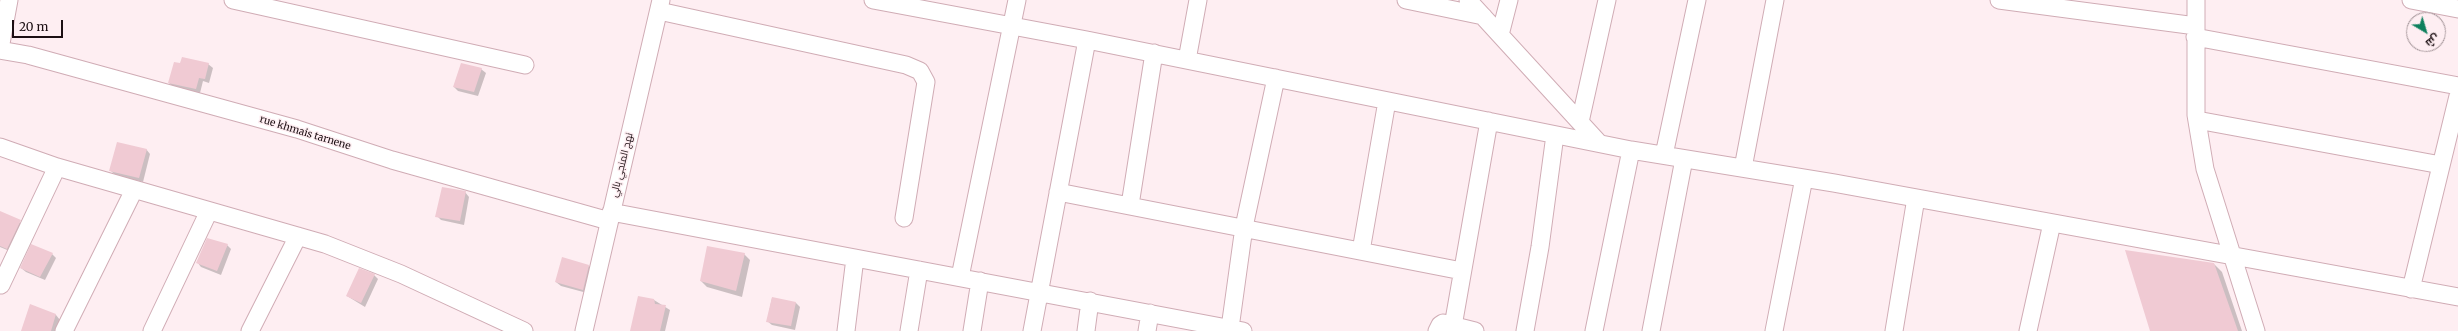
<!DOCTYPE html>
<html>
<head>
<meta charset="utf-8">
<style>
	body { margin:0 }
	#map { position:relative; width:2458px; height:331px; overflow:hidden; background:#feeef2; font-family:Merriweather,Cairo,serif }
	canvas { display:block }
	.north { position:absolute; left:2406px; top:12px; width:40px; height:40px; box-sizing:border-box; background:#feeef2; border:1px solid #a49599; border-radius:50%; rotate:142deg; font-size:11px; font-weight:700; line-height:16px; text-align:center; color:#1c0f13 }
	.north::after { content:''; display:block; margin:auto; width:14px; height:18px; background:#0e805d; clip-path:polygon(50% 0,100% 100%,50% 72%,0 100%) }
	.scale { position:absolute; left:12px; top:20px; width:51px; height:18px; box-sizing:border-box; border:2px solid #1c0f13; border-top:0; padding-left:5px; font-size:12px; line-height:14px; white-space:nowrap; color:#1c0f13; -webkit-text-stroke:3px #feeef2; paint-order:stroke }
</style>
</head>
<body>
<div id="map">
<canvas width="2458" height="331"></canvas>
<div class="north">ش</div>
<div class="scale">20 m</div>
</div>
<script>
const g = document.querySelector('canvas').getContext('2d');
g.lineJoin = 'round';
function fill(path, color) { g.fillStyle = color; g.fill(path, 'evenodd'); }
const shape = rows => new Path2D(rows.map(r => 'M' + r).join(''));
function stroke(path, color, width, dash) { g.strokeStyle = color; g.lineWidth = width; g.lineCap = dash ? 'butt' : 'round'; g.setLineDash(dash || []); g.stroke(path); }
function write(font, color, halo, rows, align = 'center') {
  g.font = font + ' Merriweather,Cairo,serif'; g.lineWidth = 3; g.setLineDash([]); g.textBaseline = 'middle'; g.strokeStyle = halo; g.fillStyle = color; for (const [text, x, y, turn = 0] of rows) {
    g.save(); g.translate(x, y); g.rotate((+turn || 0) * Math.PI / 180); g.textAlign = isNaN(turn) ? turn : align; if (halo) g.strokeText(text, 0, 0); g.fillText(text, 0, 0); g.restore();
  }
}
fill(shape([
	[208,64,213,68,209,83,203,81,200,93,173,87,169,83],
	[481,69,486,73,478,96,458,91,454,87],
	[146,149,150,154,143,182,115,175,111,171],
	[465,192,469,197,464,225,441,220,437,216],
	[0,212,24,225,12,252,0,247],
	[227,245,231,249,221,275,201,267,197,262],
	[52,254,56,258,45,280,26,272,21,268],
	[744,254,750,260,742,297,707,287,701,281],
	[2214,264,2222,272,2242,331,2151,331],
	[589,266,593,270,587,293,561,286,556,282],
	[374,275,378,279,365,307,347,296],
	[772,298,796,303,800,307,795,330,772,325,767,321],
	[654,300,670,310,665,331,631,331],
	[31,305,56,315,60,320,56,331,22,331]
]), '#0003');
fill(shape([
	[182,57,209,63,205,79,199,78,196,89,168,83,174,62,180,63],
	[461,63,482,68,474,92,453,87],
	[117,142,147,149,139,178,109,171],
	[442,187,466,191,460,221,435,217],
	[0,211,21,220,7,249,0,246],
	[207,238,228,244,217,271,196,263],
	[31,244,53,253,40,277,20,268],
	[707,246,745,253,736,291,700,281],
	[2125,250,2214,263,2238,331,2150,331],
	[562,257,589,265,583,290,555,282],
	[359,268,375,274,361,303,346,296],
	[638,296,654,299,655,304,666,305,660,331,630,331],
	[772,297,796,302,791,326,766,322],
	[30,304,56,314,51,331,21,331]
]), '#f0cad3');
const minor = shape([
	[233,0,525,65],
	[873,0,1087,40,1631,150,1834,183,2458,297],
	[1406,0,1483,16],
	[1468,0,1599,143],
	[1999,0,2196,26],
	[2196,0,2196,115,2205,169,2256,331],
	[2411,0,2458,9],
	[659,11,906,65,920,71,926,82,904,218],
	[1500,35,1509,0],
	[2195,37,2458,86],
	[0,49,9,0],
	[0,50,28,55,297,129,392,160,609,221],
	[1187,60,1198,0],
	[2197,120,2441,165],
	[1580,122,1607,0],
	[0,147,57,167,325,244,401,274,524,331],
	[1664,155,1697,0],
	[1743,168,1775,0],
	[1058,192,1462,271],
	[1130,205,1154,53],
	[611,212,1243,331],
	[1361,251,1387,101],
	[960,277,1017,0],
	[1,285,57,167],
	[2411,289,2458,96],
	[1453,326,1489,121],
	[1230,328,1244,227,1276,78],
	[64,331,134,190],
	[152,331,209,211],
	[250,331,298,236],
	[584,331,661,0],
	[846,331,855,258],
	[909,331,919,270],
	[972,331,980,281],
	[1032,331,1087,40],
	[1086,331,1090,301],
	[1147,331,1150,313],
	[1437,331,1440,325,1443,323,1475,331],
	[1525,331,1540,247,1555,135],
	[1594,331,1631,150],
	[1651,331,1684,159],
	[1774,331,1804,178],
	[1894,331,1916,198],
	[2028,331,2052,223]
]);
stroke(minor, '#d0acb5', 19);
stroke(minor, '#fff', 17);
write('10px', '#1c0f13', '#feeef2', [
	["rue khmais tarnene",305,133,17],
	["نهج المنجي بالي",622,165,-76]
]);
</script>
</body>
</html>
